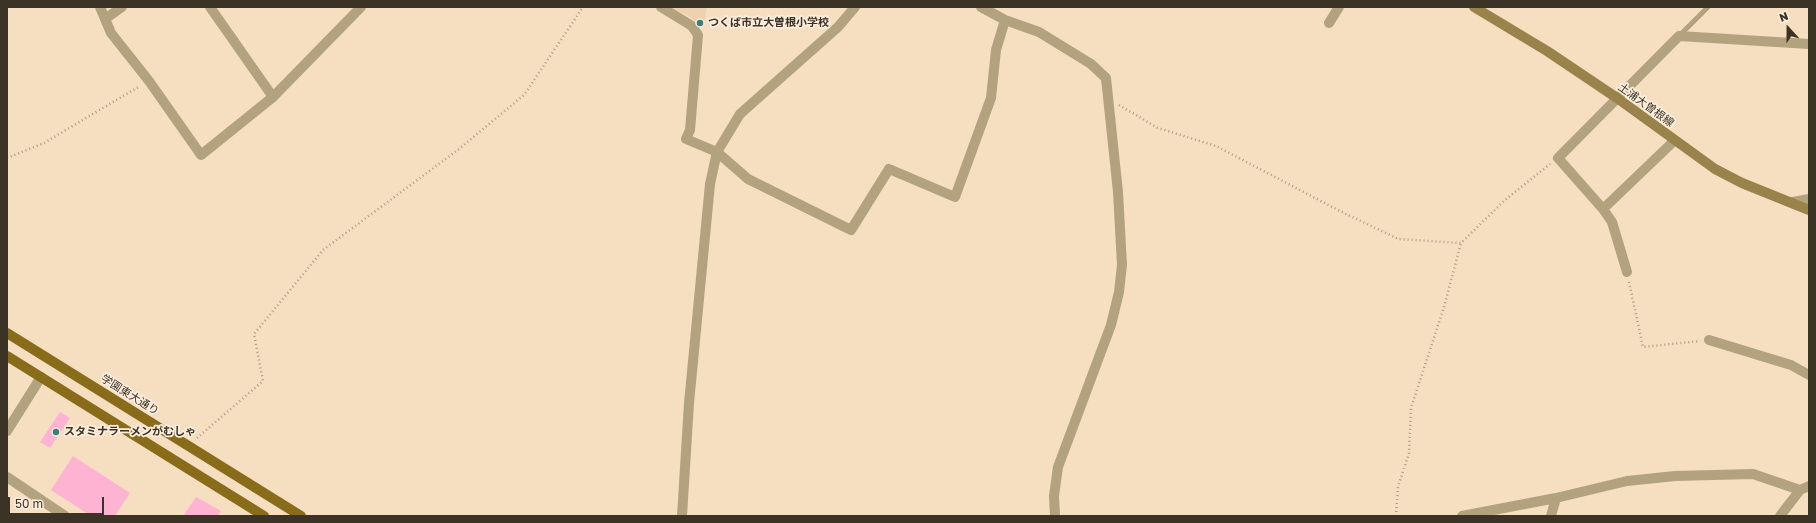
<!DOCTYPE html>
<html>
<head>
<meta charset="utf-8">
<style>
	body { margin:0 }
	#map { position:relative; width:1816px; height:523px; overflow:hidden; background:#f6dec1; font-family:"Golos Text",sans-serif }
	canvas { display:block }
	.frame { position:absolute; inset:0; border:8px solid #3c3327; pointer-events:none }
	.north { position:absolute; left:1768px; top:8px; width:40px; height:40px; -webkit-text-stroke:3px #fceddc; paint-order:stroke; rotate:339deg; font-size:11px; font-weight:700; line-height:16px; text-align:center; color:#3c3327 }
	.north::after { content:''; display:block; margin:auto; width:14px; height:18px; background:#3c3327; clip-path:polygon(50% 0,100% 100%,50% 72%,0 100%) }
	.scale { position:absolute; left:8px; top:497px; width:96px; height:18px; box-sizing:border-box; border:2px solid #3c3327; border-top:0; padding-left:5px; font-size:12px; line-height:14px; white-space:nowrap; color:#3c3327; -webkit-text-stroke:3px #fceddc; paint-order:stroke }
</style>
</head>
<body>
<div id="map">
<canvas width="1816" height="523"></canvas>
<div class="frame"></div>
<div class="north">N</div>
<div class="scale">50 m</div>
</div>
<script>
const g = document.querySelector('canvas').getContext('2d');
g.lineJoin = 'round';
function fill(path, color) { g.fillStyle = color; g.fill(path, 'evenodd'); }
const shape = rows => new Path2D(rows.map(r => 'M' + r).join(''));
function stroke(path, color, width, dash) { g.strokeStyle = color; g.lineWidth = width; g.lineCap = dash ? 'butt' : 'round'; g.setLineDash(dash || []); g.stroke(path); }
function write(font, color, halo, rows, align = 'center') {
  g.font = font + ' "Golos Text","Noto Sans JP",sans-serif'; g.lineWidth = 3.5; g.setLineDash([]); g.textBaseline = 'middle'; g.strokeStyle = halo; g.fillStyle = color; for (const [text, x, y, turn = 0] of rows) {
    g.save(); g.translate(x, y); g.rotate((+turn || 0) * Math.PI / 180); g.textAlign = isNaN(turn) ? turn : align; if (halo) g.strokeText(text, 0, 0); g.fillText(text, 0, 0); g.restore();
  }
}
fill(shape([
	[670,7,707,7,703,28,690,17]
]), '#eed2af');
fill(shape([
	[60,412,70,418,50,448,40,442],
	[73,456,130,493,115,516,91,516,51,490],
	[196,497,221,511,218,516,183,516]
]), '#feb3d3');
stroke(shape([
	[1119,105,1158,128,1216,146,1338,210,1398,239,1461,243,1505,200,1550,164],
	[7,158,44,143,140,86],
	[1629,282,1643,347,1700,341],
	[197,438,263,381,254,334,323,250,459,149,524,95,583,7],
	[1396,516,1398,487,1409,453,1411,408,1444,307,1461,243]
]), '#ad9b85', 2.5, [1, 3]);
stroke(shape([
	[1680,35,1708,7]
]), '#b2a37e', 5);
stroke(shape([
	[100,7,111,33,149,81,201,155,273,97,361,7],
	[661,7,692,26,698,35,690,130,686,139,717,152,748,179,851,230,889,169,955,197,991,98,996,50,1005,20],
	[981,7,1005,20,1039,32,1091,64,1106,78,1118,192,1121,247,1122,265,1119,292,1111,325,1058,467,1054,496,1055,516],
	[105,19,122,7],
	[1329,23,1339,7],
	[1674,141,1603,209,1558,158,1679,36,1809,44],
	[1793,202,1809,199],
	[1603,209,1612,222,1627,272],
	[1709,340,1791,365,1809,375],
	[682,516,689,403,710,184,717,152,740,114,838,27,855,7],
	[1462,516,1556,498,1627,481,1675,476,1753,474,1800,490],
	[1551,516,1556,498],
	[1780,516,1800,490,1809,486]
]), '#b2a37e', 10);
stroke(shape([
	[210,7,273,97],
	[7,431,41,377],
	[7,477,65,516]
]), '#b2a37e', 10);
stroke(shape([
	[1474,7,1547,51,1617,98,1715,169,1742,183,1809,210]
]), '#99834a', 10);
stroke(shape([
	[7,333,301,516],
	[7,356,264,516]
]), '#886c1a', 10);
for (const [x, y, r, color] of [
	[700,23,4,"#38807c"],
	[56,432,4,"#38807c"]
]) { const dot = new Path2D(); dot.arc(x, y, r, 0, 2 * Math.PI); g.fillStyle = color; g.fill(dot); stroke(dot, '#fceddc', 1.5); }
write('bold 11px', '#3c3327', '#fceddc', [
	["つくば市立大曽根小学校",708,23],
	["スタミナラーメンがむしゃ",64,432]
], 'left');
write('11px', '#3c3327', '#fceddc', [
	["土浦大曽根線",1646,105,36],
	["学園東大通り",130,395,32]
]);
</script>
</body>
</html>
